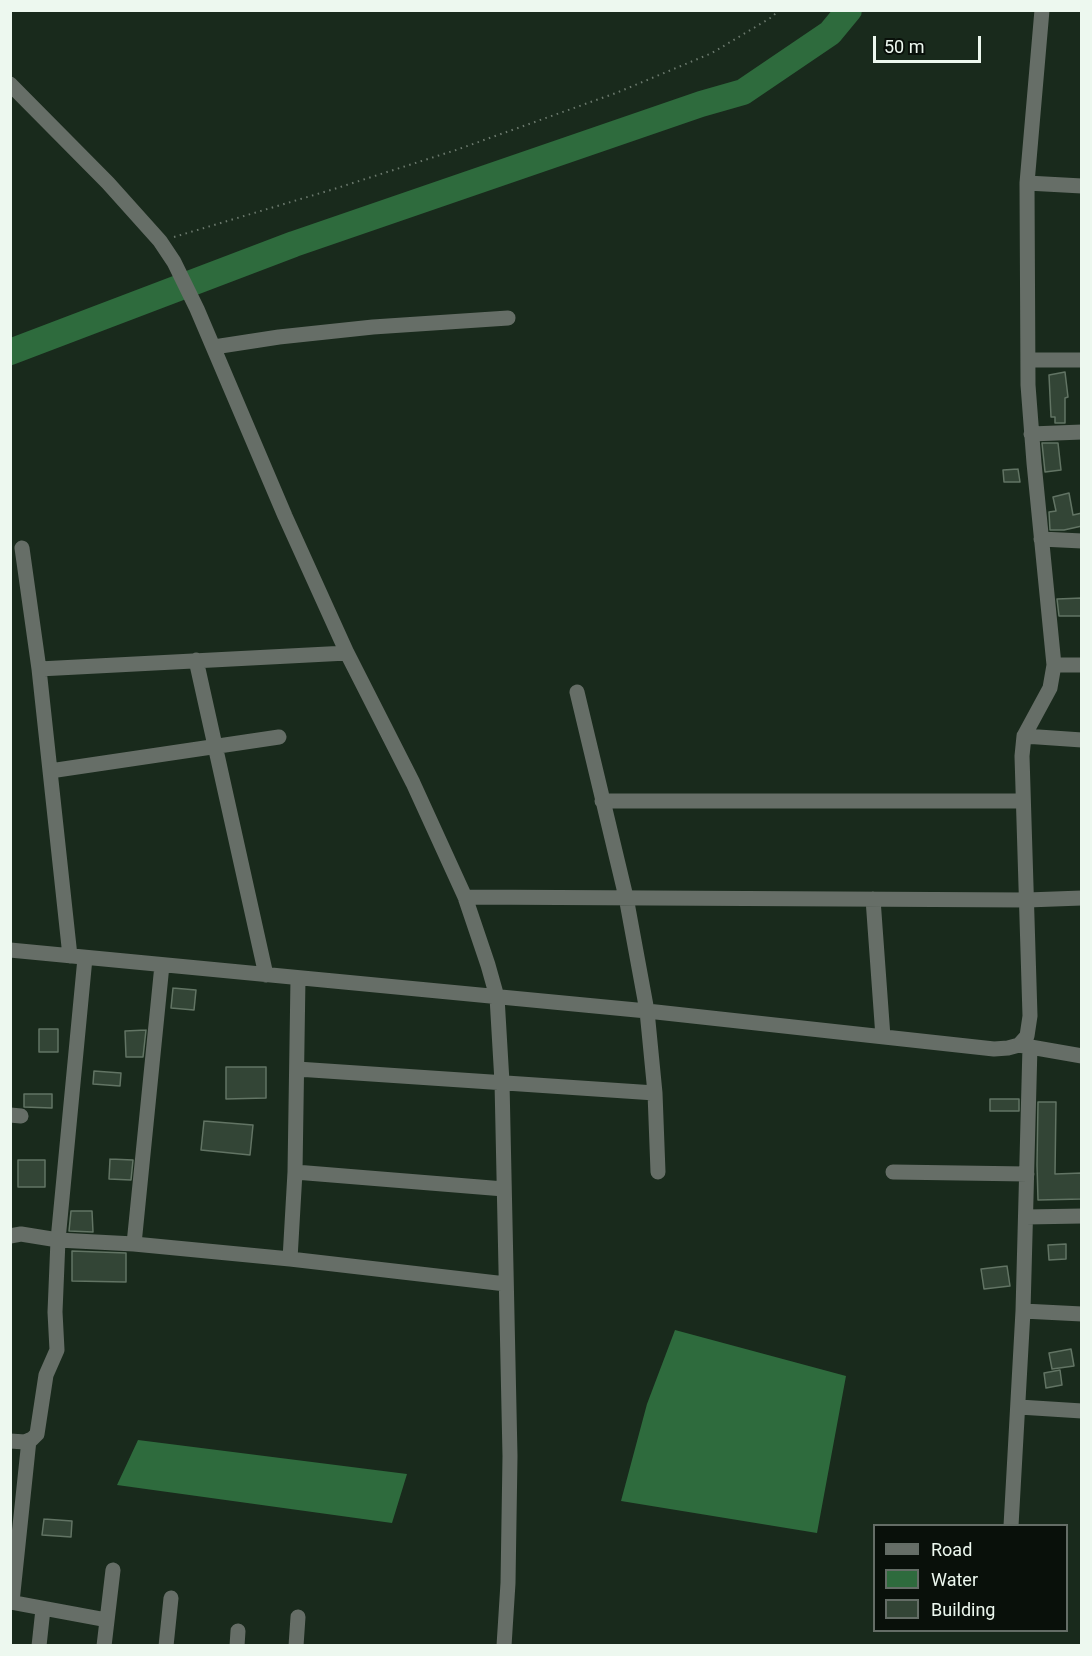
<!DOCTYPE html>
<html>
<head>
<meta charset="utf-8">
<style>
	body { margin:0 }
	#map { position:relative; width:1092px; height:1656px; overflow:hidden; background:#192a1c; font-family:Roboto,sans-serif }
	canvas { display:block }
	.frame { position:absolute; inset:0; border:12px solid #edf8ef; pointer-events:none }
	.legend { position:absolute; left:873px; top:1524px; width:195px; height:108px; box-sizing:border-box; background:#09100a; border:2px solid #646d66; margin:0; padding:8px 10px; list-style:none; font-size:18px; color:#edf8ef }
	.legend li { display:flex; align-items:center; gap:12px; height:30px }
	.legend b { width:30px; border:2px solid #646d66 }
	.scale { position:absolute; left:873px; top:36px; width:108px; height:27px; box-sizing:border-box; border:3px solid #edf8ef; border-top:0; padding-left:8px; font-size:18px; line-height:21px; white-space:nowrap; color:#edf8ef; -webkit-text-stroke:4px #09100a; paint-order:stroke }
</style>
</head>
<body>
<div id="map">
<canvas width="1092" height="1656"></canvas>
<div class="frame"></div>
<ul class="legend">
<li><b style="height:8px;background:#666e67"></b>Road</li>
<li><b style="height:16px;background:#2e6b3d"></b>Water</li>
<li><b style="height:16px;background:#334536"></b>Building</li>
</ul>
<div class="scale">50 m</div>
</div>
<script>
const g = document.querySelector('canvas').getContext('2d');
g.lineJoin = 'round';
function fill(path, color) { g.fillStyle = color; g.fill(path, 'evenodd'); }
const shape = rows => new Path2D(rows.map(r => 'M' + r).join(''));
function stroke(path, color, width, dash) { g.strokeStyle = color; g.lineWidth = width; g.lineCap = dash ? 'butt' : 'round'; g.setLineDash(dash || []); g.stroke(path); }
fill(shape([
	[675,1330,846,1376,817,1533,621,1501,647,1404],
	[138,1440,407,1474,392,1523,117,1485]
]), '#2e6b3d');
stroke(shape([
	[10,352,294,244,701,104,743,92,830,33,849,10]
]), '#2e6b3d', 26);
const building = shape([
	[1065,372,1068,397,1065,398,1065,423,1055,423,1055,417,1051,417,1049,375,1065,372],
	[1042,443,1058,443,1061,470,1045,472,1042,443],
	[1018,469,1020,482,1004,482,1003,470,1018,469],
	[1069,493,1073,515,1082,513,1082,526,1064,530,1050,530,1049,512,1056,511,1053,497,1069,493],
	[1082,598,1082,616,1059,616,1057,599,1082,598],
	[173,988,196,990,194,1010,171,1008,173,988],
	[39,1029,58,1029,58,1052,39,1052,39,1029],
	[146,1030,143,1057,126,1057,125,1031,146,1030],
	[226,1067,266,1067,266,1098,226,1099,226,1067],
	[94,1071,121,1073,120,1086,93,1084,94,1071],
	[24,1094,52,1094,52,1108,24,1107,24,1094],
	[990,1099,1019,1099,1019,1111,990,1111,990,1099],
	[1038,1102,1056,1102,1055,1174,1082,1173,1082,1199,1038,1200,1037,1165,1038,1102],
	[204,1121,253,1125,250,1155,201,1150,204,1121],
	[110,1159,133,1160,131,1180,109,1179,110,1159],
	[18,1160,45,1160,45,1187,18,1187,18,1160],
	[71,1211,92,1211,93,1232,69,1231,71,1211],
	[1066,1244,1066,1259,1049,1260,1048,1245,1066,1244],
	[72,1251,126,1253,126,1282,72,1281,72,1251],
	[1007,1266,1010,1286,984,1289,981,1269,1007,1266],
	[1071,1349,1074,1366,1052,1369,1049,1353,1071,1349],
	[1060,1370,1062,1385,1046,1388,1044,1373,1060,1370],
	[44,1519,72,1521,71,1537,42,1535,44,1519]
]);
fill(building, '#334536');
stroke(building, '#627464', 1.5);
stroke(shape([
	[174,237,334,189,456,150,616,93,712,53,772,17,779,10]
]), '#6b796d', 2, [1.5, 4.5]);
stroke(shape([
	[10,84,108,183,160,241,174,262,197,309,285,516,347,653,413,783,465,897,488,965,497,997,502,1082,510,1456,508,1583,504,1646],
	[1027,183,1082,186],
	[214,347,279,337,373,327,508,318],
	[1028,360,1082,360],
	[1031,434,1082,432],
	[1041,539,1082,541],
	[22,548,39,669,70,956],
	[196,660,266,975],
	[1054,665,1082,665],
	[39,669,347,653],
	[577,692,626,897,647,1011,655,1093,658,1172],
	[1024,736,1082,740],
	[50,771,279,737],
	[602,801,1023,801],
	[465,897,1027,900,1082,898],
	[873,899,883,1037],
	[10,950,647,1011,994,1049,1008,1048,1019,1045,1027,1036,1030,1016,1022,756,1024,736,1050,688,1054,665,1034,463,1028,385,1027,183,1042,10],
	[1019,1045,1082,1056],
	[297,1069,655,1093],
	[10,1115,21,1116],
	[295,1172,504,1189],
	[893,1172,1027,1174],
	[1026,1217,1082,1216],
	[10,1236,21,1234,58,1240,134,1244,290,1259,506,1284],
	[134,1244,162,965],
	[290,1259,295,1172,298,978],
	[1023,1311,1082,1314],
	[1019,1407,1082,1411],
	[10,1441,25,1442,32,1439,37,1434,46,1375,57,1350,55,1312,58,1240,85,958],
	[1011,1526,1023,1311,1030,1046],
	[10,1602,107,1620],
	[12,1602,29,1440],
	[39,1646,43,1609],
	[104,1646,113,1570],
	[166,1646,171,1598],
	[237,1646,238,1631],
	[296,1646,298,1617]
]), '#666e67', 15);
</script>
</body>
</html>
